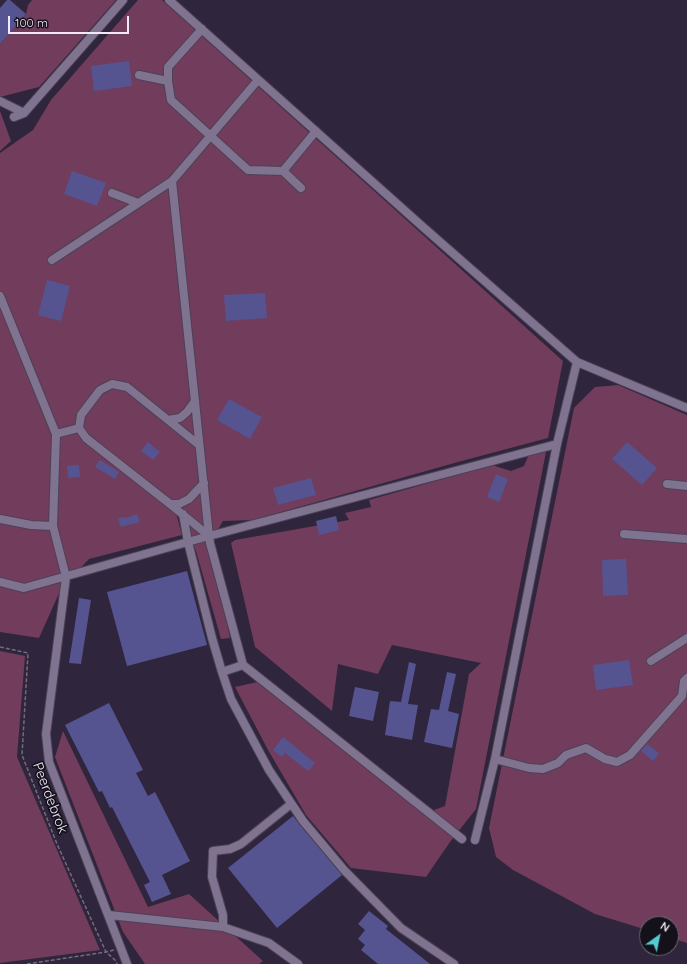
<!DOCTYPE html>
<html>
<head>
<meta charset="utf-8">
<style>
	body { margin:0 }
	#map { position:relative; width:687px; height:964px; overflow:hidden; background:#2f253c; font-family:Quicksand,sans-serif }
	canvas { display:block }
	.north { position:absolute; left:639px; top:916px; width:40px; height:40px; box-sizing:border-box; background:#15111b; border:1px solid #6c6774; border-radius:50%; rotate:33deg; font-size:11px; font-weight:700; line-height:16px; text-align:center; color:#efe9f9 }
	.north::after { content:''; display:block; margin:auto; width:14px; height:18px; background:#52ccd1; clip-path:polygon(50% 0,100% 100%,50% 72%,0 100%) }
	.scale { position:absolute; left:8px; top:16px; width:121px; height:18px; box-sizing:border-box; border:2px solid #efe9f9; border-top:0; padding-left:5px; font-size:12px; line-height:14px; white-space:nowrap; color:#efe9f9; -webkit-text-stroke:3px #15111b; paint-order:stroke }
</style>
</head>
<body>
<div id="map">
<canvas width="687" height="964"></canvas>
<div class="north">N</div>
<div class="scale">100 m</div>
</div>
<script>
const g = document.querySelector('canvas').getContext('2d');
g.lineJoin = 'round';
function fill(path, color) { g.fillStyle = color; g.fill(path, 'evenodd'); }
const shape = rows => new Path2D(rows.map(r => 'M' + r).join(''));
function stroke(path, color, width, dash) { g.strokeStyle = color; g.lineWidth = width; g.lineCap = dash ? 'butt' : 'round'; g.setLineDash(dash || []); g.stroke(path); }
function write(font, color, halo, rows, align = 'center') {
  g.font = font + ' Quicksand,sans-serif'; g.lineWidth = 3.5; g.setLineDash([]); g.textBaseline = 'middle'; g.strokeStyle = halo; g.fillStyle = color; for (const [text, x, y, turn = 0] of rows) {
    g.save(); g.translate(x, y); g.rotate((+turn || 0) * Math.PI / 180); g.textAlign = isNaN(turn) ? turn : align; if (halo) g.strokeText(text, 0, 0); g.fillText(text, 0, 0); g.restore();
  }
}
fill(shape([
	[32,0,116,0,39,87,0,97,0,44,26,14,28,5],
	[138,0,162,0,563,361,548,438,458,462,253,520,223,521,210,543,230,638,221,639,196,551,174,500,176,513,182,535,89,559,61,589,39,638,0,632,0,153,33,130,51,100],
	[0,111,11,141,0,151],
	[618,385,687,415,687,943,671,938,671,924,647,924,647,930,595,914,513,870,496,857,489,828,574,408,595,387],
	[546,452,476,809,450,842,426,877,351,868,306,815,268,750,235,687,257,682,423,814,445,806,469,674,481,663,392,645,378,674,338,664,332,711,255,647,231,543,235,540,349,520,345,513,371,507,369,500,492,465,511,471,524,466,529,454],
	[0,651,25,656,17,757,100,950,0,963],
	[63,731,148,907,189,894,263,961,259,964,145,964,123,932,55,757]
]), '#723c5c');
fill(shape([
	[7,0,10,0,26,14,0,44,0,8],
	[129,61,132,86,94,91,91,66],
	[72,171,106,183,97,206,64,194],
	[47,280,70,286,61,321,38,315],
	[265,293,267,318,226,321,224,295],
	[229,399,262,417,250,439,217,420],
	[148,442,160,452,153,460,141,451],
	[627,442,657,468,642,485,612,459],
	[100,460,119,472,115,479,95,467],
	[79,465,80,477,68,478,67,466],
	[496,474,508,479,499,502,487,497],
	[311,478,316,495,278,505,273,488],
	[137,514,140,522,121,527,118,518,126,517,126,518],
	[336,516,339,530,319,535,316,521],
	[626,559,628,595,603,596,602,560],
	[187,571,207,645,127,666,107,592],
	[79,598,91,600,81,664,69,663],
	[629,660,633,685,596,690,593,665],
	[409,662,416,664,408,704,418,705,412,740,385,735,390,701,401,702],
	[447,672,456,674,448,711,459,714,452,748,424,742,431,709,439,710],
	[355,687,379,692,373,721,349,716],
	[109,703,143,770,136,773,148,796,155,792,190,861,162,875,171,894,152,902,144,885,150,882,112,807,110,808,102,791,99,792,65,725],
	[283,737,315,763,308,771,285,753,282,757,273,750],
	[647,744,659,753,653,761,641,751],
	[293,816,342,875,277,928,228,868],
	[369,911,388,926,386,929,430,964,378,964,361,950,365,945,358,939,365,930,358,924]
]), '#555491');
const minor = shape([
	[169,0,423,227,577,362,687,408],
	[202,29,168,67,168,81,171,100,248,170,283,171,316,131],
	[139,75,168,81],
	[258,80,172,181,209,536,210,543,243,665,462,839],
	[0,101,24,113],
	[14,117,24,113,123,0],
	[283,171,301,188],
	[112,193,138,203],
	[52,260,172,181],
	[0,296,56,434,53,526,66,577,46,734,49,762,127,964],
	[195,401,187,412,180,418,168,420,127,387,112,384,100,390,81,415,79,428,86,438,170,504,179,504,189,499,204,483],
	[168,420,199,445],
	[56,434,79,428],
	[667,484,687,486],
	[170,504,209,536],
	[183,514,188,542,212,638,222,672,231,699,269,770,303,821,344,870,401,928,454,964],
	[0,519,31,525,53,526],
	[624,534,687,539],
	[0,582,24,588,209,536,557,444],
	[651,661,687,638],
	[222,672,243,665],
	[495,759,529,768,543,769,558,763,566,755,586,748,605,759,617,762,630,755,682,696,684,681,687,678],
	[475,840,495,759,557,444,577,362],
	[109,915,223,927,269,943,298,964],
	[223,927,223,915,212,877,213,851,230,849,241,844,291,804]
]);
stroke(minor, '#4b4256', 10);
stroke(shape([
	[0,647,28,653,22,755,57,844,106,952,116,961,117,964],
	[27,964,106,952,114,950]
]), '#746b7f', 1.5, [4, 2]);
stroke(minor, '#7f738f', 8);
write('14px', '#efe9f9', '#15111b', [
	["Peerdebrok",50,798,69]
]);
</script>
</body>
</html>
